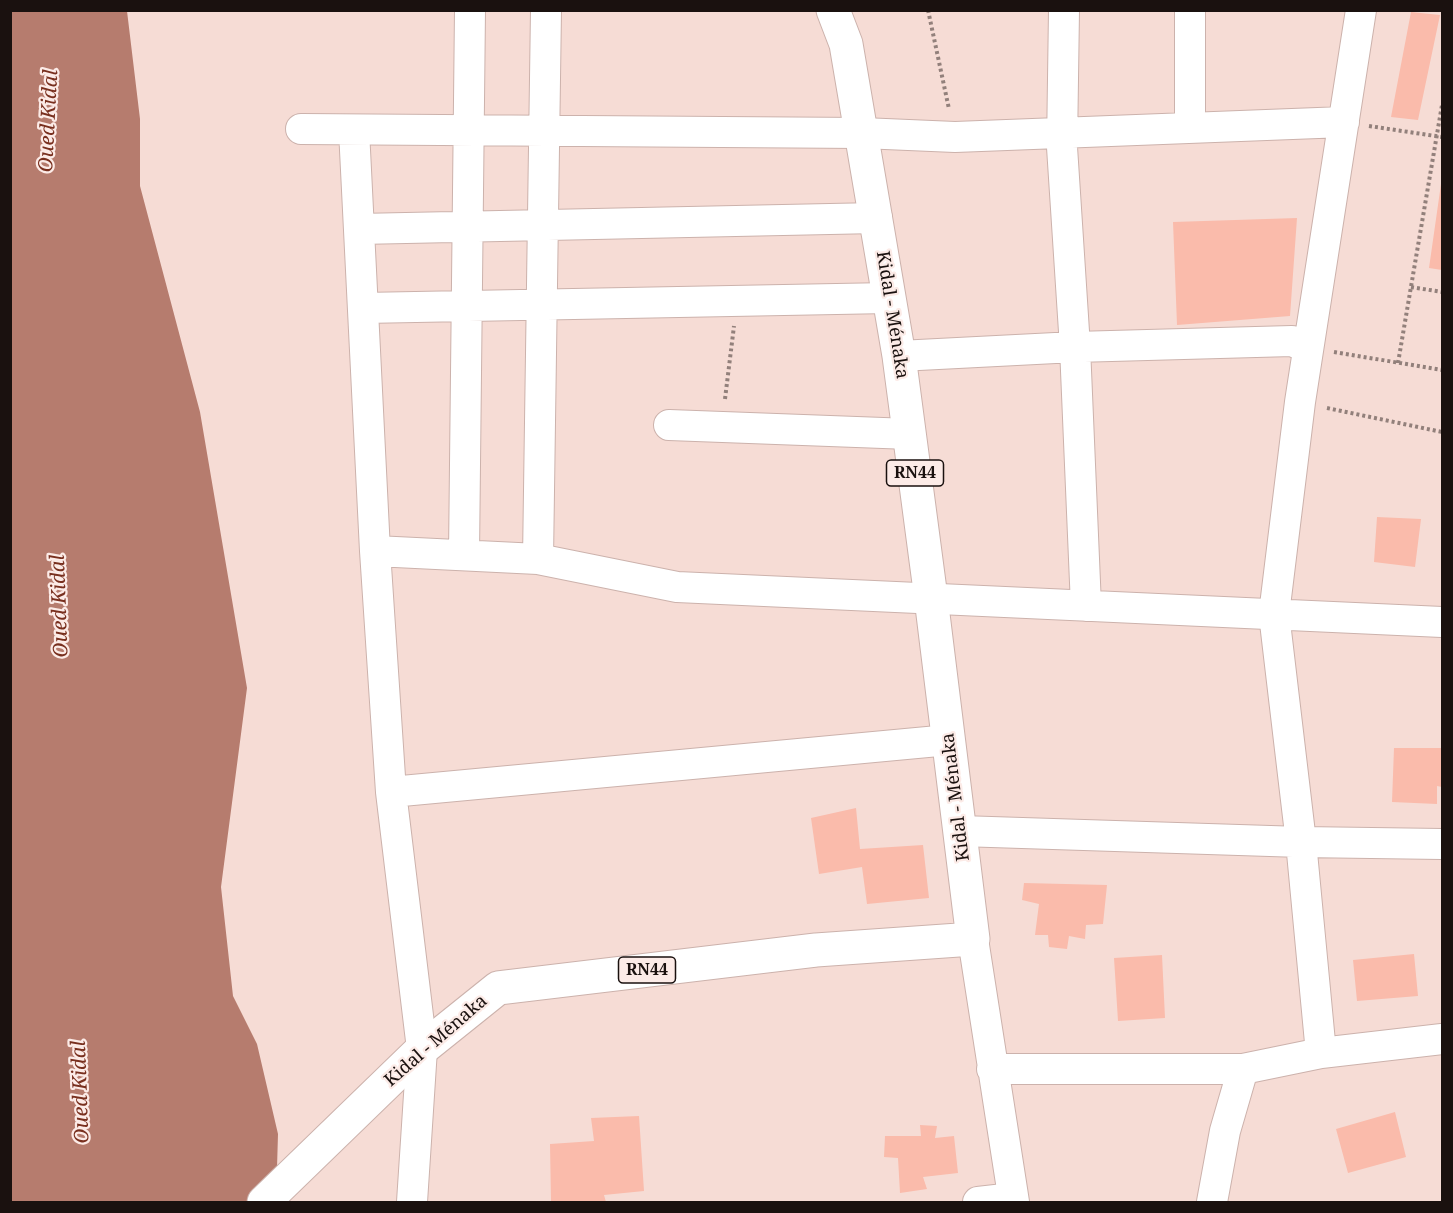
<!DOCTYPE html>
<html>
<head>
<meta charset="utf-8">
<style>
	body { margin:0 }
	#map { position:relative; width:1453px; height:1213px; overflow:hidden; background:#f6dcd5; font-family:"Noto Serif",serif }
	canvas { display:block }
	.frame { position:absolute; inset:0; border:12px solid #1a110f; pointer-events:none }
</style>
</head>
<body>
<div id="map">
<canvas width="1453" height="1213"></canvas>
<div class="frame"></div>
</div>
<script>
const g = document.querySelector('canvas').getContext('2d');
g.lineJoin = 'round';
function fill(path, color) { g.fillStyle = color; g.fill(path, 'evenodd'); }
const shape = rows => new Path2D(rows.map(r => 'M' + r).join(''));
function stroke(path, color, width, dash) { g.strokeStyle = color; g.lineWidth = width; g.lineCap = dash ? 'butt' : 'round'; g.setLineDash(dash || []); g.stroke(path); }
function write(font, color, halo, rows, align = 'center') {
  g.font = font + ' "Noto Serif",serif'; g.lineWidth = 4.5; g.setLineDash([]); g.textBaseline = 'middle'; g.strokeStyle = halo; g.fillStyle = color; for (const [text, x, y, turn = 0] of rows) {
    g.save(); g.translate(x, y); g.rotate((+turn || 0) * Math.PI / 180); g.textAlign = isNaN(turn) ? turn : align; if (halo) g.strokeText(text, 0, 0); g.fillText(text, 0, 0); g.restore();
  }
}
fill(shape([
	[10,11,127,11,140,119,140,186,200,412,247,688,221,887,233,996,257,1044,278,1134,276,1202,11,1202]
]), '#b67c6e');
fill(shape([
	[1411,12,1440,15,1418,120,1391,117],
	[1441,184,1442,184,1442,270,1429,268],
	[1297,218,1290,316,1177,325,1173,222],
	[1377,517,1421,519,1415,567,1374,562],
	[1394,748,1442,748,1442,787,1437,786,1437,804,1392,802],
	[856,808,860,849,923,845,929,898,867,904,862,867,819,874,811,818],
	[1024,883,1107,885,1103,924,1086,925,1085,939,1069,936,1067,949,1049,947,1048,935,1035,935,1039,904,1022,900],
	[1414,954,1418,996,1357,1001,1353,960],
	[1162,955,1165,1018,1118,1021,1114,958],
	[1395,1112,1406,1157,1348,1173,1336,1129],
	[639,1116,644,1191,604,1195,606,1202,551,1202,550,1144,594,1141,591,1118],
	[920,1125,937,1126,935,1138,954,1136,958,1173,923,1177,927,1189,900,1193,898,1158,884,1157,885,1136,921,1136]
]), '#fabbab');
const minor = shape([
	[1064,10,1062,147,1075,347,1086,606],
	[1190,128,1190,10],
	[301,129,862,133,955,137,1344,122],
	[354,130,375,551,391,792,422,1049,412,1202],
	[359,229,877,218],
	[363,308,889,298],
	[899,356,1075,347,1292,341,1308,348],
	[669,425,910,434],
	[375,551,538,559,677,587,1442,622],
	[464,555,470,10],
	[538,559,546,10],
	[391,792,949,740],
	[960,831,1301,842,1442,844],
	[973,939,1014,1202],
	[1321,1053,1301,842,1274,614,1300,402,1361,10],
	[992,1069,1243,1069,1321,1053,1442,1039],
	[978,1202,1013,1198],
	[1212,1202,1225,1131,1243,1069]
]);
const primary = shape([
	[264,1202,422,1049,498,988,816,950,973,939,931,598,899,356,846,44,833,10]
]);
stroke(minor, '#ccb2ac', 32);
stroke(primary, '#ccb2ac', 35);
stroke(shape([
	[928,10,949,109],
	[1369,126,1442,137],
	[1411,287,1442,292],
	[1334,352,1442,370],
	[1398,363,1442,105],
	[725,399,734,326],
	[1327,408,1442,432]
]), '#92807b', 4, [3, 3]);
stroke(minor, '#fff', 30);
stroke(primary, '#fff', 33);
for (const [x, y, w] of [
	[915,473,57],
	[647,970,57]
]) { const box = new Path2D(); box.roundRect(x - w / 2, y - 13, w, 26, 4.5); g.fillStyle = '#fcebe7'; g.fill(box); stroke(box, '#1a110f', 1.5); }
write('bold 16px', '#1a110f', null, [
	["RN44",915,473],
	["RN44",647,970]
]);
write('18px', '#1a110f', '#fcebe7', [
	["Kidal - Ménaka",892,315,81],
	["Kidal - Ménaka",956,797,-97],
	["Kidal - Ménaka",436,1041,-41]
]);
write('italic 20px', '#782f1e', '#fcebe7', [
	["Oued Kidal",49,121,-87],
	["Oued Kidal",60,606,-92],
	["Oued Kidal",81,1092,-92]
]);
</script>
</body>
</html>
